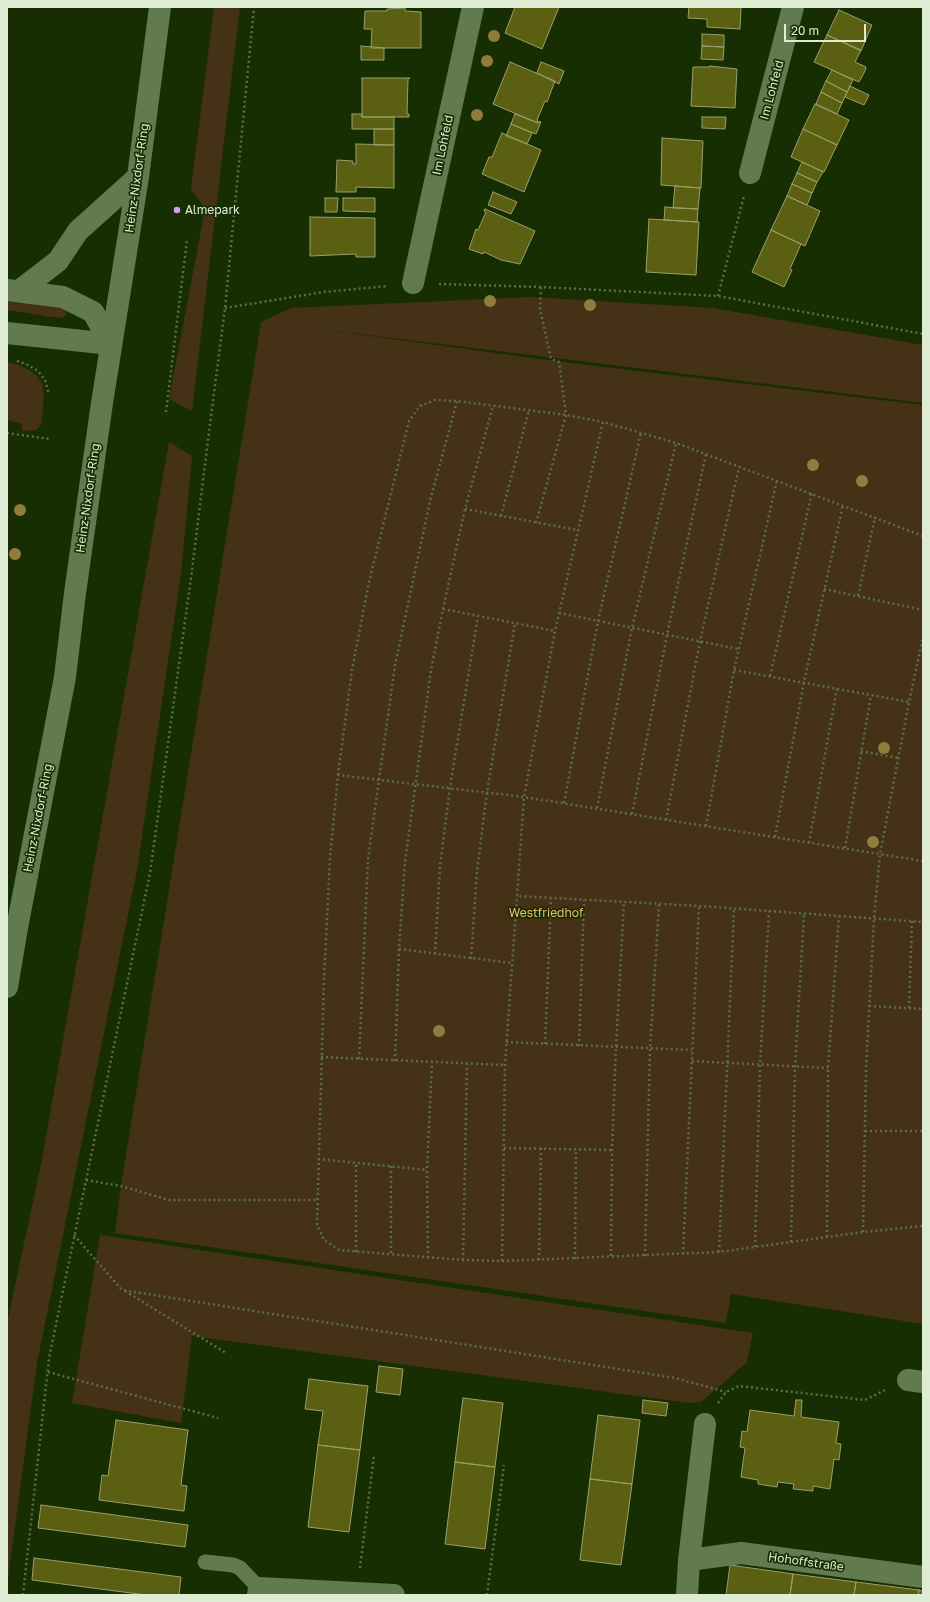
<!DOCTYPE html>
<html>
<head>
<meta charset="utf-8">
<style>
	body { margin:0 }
	#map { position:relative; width:930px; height:1602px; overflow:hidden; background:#172e02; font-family:"Golos Text",sans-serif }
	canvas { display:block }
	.frame { position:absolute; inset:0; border:8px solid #ddecd3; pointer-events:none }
	.scale { position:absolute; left:784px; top:24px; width:82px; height:18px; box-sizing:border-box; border:2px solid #ddecd3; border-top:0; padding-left:5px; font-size:12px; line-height:14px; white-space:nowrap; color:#ddecd3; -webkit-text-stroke:3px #172e02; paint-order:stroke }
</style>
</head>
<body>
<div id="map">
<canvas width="930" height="1602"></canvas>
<div class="frame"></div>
<div class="scale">20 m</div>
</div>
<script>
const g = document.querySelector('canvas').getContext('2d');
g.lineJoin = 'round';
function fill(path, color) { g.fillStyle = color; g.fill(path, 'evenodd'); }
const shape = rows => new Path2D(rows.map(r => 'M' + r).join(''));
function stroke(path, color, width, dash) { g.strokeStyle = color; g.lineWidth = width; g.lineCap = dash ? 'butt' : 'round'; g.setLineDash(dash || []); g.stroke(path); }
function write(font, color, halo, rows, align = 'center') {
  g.font = font + ' "Golos Text",sans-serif'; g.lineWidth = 3.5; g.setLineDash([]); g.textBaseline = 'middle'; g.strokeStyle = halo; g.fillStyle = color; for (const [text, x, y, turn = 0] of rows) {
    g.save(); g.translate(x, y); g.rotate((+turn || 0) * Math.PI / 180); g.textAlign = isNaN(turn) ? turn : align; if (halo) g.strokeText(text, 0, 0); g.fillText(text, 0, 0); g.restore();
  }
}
fill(shape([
	[214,7,240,7,192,411,169,399,205,209,191,189],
	[531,297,713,308,923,345,923,403,318,329,555,361,923,405,923,1324,731,1294,726,1323,115,1233,121,1186,261,322,291,308],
	[7,302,54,305,64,307,67,311,66,315,63,317,59,318,7,310],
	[7,362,16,364,29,370,36,375,42,383,44,393,43,408,41,425,36,430,22,431,22,424,7,420],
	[169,442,192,456,181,574,137,870,37,1363,7,1586,7,1323,42,1159],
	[100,1235,753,1333,747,1362,701,1402,689,1403,192,1336,181,1423,72,1403]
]), '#453116');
const building = shape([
	[515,7,559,7,542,49,505,33,515,7],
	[689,7,741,7,740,29,707,27,707,19,688,18,689,7],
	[405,8,405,11,421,12,421,48,371,48,372,29,364,29,365,11,387,11,387,9,405,8],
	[839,10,872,25,861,51,827,35,839,10],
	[702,34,724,35,724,47,702,46,702,34],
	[827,35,861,50,855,62,866,67,865,71,859,82,814,62,827,35],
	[361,46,384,48,384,60,361,60,361,46],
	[702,46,724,47,723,60,701,59,702,46],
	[510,62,555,81,547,102,545,101,537,120,538,123,493,104,510,62],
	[541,62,564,71,559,84,537,73,541,62],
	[710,66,737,69,735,108,691,106,693,67,710,67,710,66],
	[832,70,853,80,847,92,826,81,832,70],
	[362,78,410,78,408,79,407,114,409,114,409,117,362,117,362,78],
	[826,81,847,92,842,103,821,92,826,81],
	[850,86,869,95,864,105,845,97,850,86],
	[821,92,842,103,837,114,816,104,821,92],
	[815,104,849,120,837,145,803,129,815,104],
	[352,114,362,114,362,117,394,117,394,129,352,129,352,114],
	[515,114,538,123,539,121,541,122,536,134,511,124,515,114],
	[702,117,726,117,725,129,702,128,702,117],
	[511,124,532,133,527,144,506,136,511,124],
	[374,129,394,129,394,145,374,145,374,129],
	[803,129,837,145,824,172,791,157,803,129],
	[502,133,541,150,524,192,482,174,489,157,492,157,502,133],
	[662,138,703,141,701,188,661,185,662,138],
	[356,144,394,145,394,188,356,187,356,192,336,192,337,160,353,161,353,164,356,164,356,144],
	[802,162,823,172,817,182,797,173,802,162],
	[797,173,817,182,812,193,792,184,797,173],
	[792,184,812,193,807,205,787,196,792,184],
	[675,186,700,188,698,209,673,208,675,186],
	[493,192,517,202,511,214,488,205,493,192],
	[787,196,820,211,805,246,771,230,787,196],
	[325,198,338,198,337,212,325,212,325,198],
	[343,198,375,198,375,212,343,211,343,198],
	[665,207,698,209,697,222,664,220,665,207],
	[485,209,535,231,520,264,501,260,484,252,483,254,469,249,476,229,478,230,486,212,484,211,485,209],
	[310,217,375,218,375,257,356,257,356,254,310,256,310,217],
	[649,219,699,222,696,275,646,272,649,219],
	[771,230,801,244,790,269,792,270,784,287,752,272,771,230],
	[379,1366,403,1369,400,1395,376,1392,379,1366],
	[309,1379,368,1386,360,1450,318,1445,323,1411,305,1409,309,1379],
	[463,1398,503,1403,495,1467,455,1462,463,1398],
	[643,1400,668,1403,666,1416,642,1413,643,1400],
	[796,1400,802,1400,801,1417,839,1422,836,1443,841,1444,839,1460,834,1459,830,1489,813,1486,813,1491,793,1489,794,1484,778,1482,777,1487,758,1484,758,1480,741,1477,745,1448,740,1447,742,1431,747,1432,750,1410,794,1416,796,1400],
	[598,1415,640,1420,632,1484,590,1479,598,1415],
	[116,1420,188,1430,181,1485,187,1486,184,1511,99,1500,102,1475,108,1476,116,1420],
	[318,1445,360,1450,349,1532,308,1527,318,1445],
	[455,1462,495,1467,485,1549,445,1544,455,1462],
	[590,1479,632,1484,621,1565,580,1560,590,1479],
	[41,1505,188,1525,185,1547,38,1528,41,1505],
	[34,1558,181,1577,179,1595,146,1595,32,1580,34,1558],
	[730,1565,793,1574,790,1595,726,1595,730,1565],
	[793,1574,856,1582,854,1595,790,1595,793,1574],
	[856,1582,919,1590,918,1595,854,1595,856,1582],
	[919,1590,923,1591,923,1595,918,1595,919,1590]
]);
fill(building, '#5a5f12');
stroke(building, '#9aa06a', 1);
stroke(shape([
	[439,284,541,287,718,296,923,334],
	[718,296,744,196],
	[225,308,324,292,388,286],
	[17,361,26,364,38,371,45,380,49,394],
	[166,412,187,240],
	[7,433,50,439],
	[465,509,577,530],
	[501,516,529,410],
	[536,523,566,415,559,362,551,359,540,309,541,287],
	[923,536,676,443,603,422,555,631,524,797,517,896,699,906,923,922],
	[824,589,923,610],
	[858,596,875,517],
	[443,609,555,631],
	[559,613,738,649],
	[734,670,909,702],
	[770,676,812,493],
	[861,751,898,758],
	[338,775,352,670,369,582,409,421,420,406,435,400,457,401,566,415,603,422],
	[564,803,598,621,641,433],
	[597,808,632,628,676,443],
	[632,814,667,635,706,454],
	[666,820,700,641,739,467],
	[706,826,734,670,777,480],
	[775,837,804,682,843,505],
	[809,843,837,688],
	[845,848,871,695],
	[923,861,524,797,338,775,330,858,324,979,317,1225,324,1240,339,1250,463,1260,502,1261,719,1252,863,1232,923,1226],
	[399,949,512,963],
	[435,954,440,866,450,787,478,616],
	[471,959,477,871,487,792,515,623],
	[869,1006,923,1009],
	[909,1008,912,921],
	[506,1042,692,1050],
	[545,1044,551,898],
	[579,1046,584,900],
	[321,1057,505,1065],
	[359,1059,368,859,395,665,430,501,457,401],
	[395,1061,399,949,405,862,431,670,443,609,465,509,493,406],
	[692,1061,828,1068],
	[865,1131,923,1131],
	[504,1148,612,1150],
	[318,1159,427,1170],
	[391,1166,391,1255],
	[86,1180,121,1186,169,1200,317,1200],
	[863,1232,866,1068,874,918,880,854,909,702,923,637],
	[74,1235,122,1290,675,1378,726,1392],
	[827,1237,828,1068,839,916],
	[791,1242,795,1067,804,914],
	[755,1247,760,1065,769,911],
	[356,1252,356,1163],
	[719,1252,734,909],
	[683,1254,699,906],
	[611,1256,612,1150,616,1047,624,902],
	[645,1256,650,1048,659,904],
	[428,1258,427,1170,432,1062],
	[575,1259,576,1149],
	[463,1260,467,1064],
	[539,1260,541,1148],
	[502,1261,505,1065,517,896],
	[125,1291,226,1353],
	[48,1372,218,1418],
	[718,1403,726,1392,739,1386,865,1400,885,1390],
	[360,1568,374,1455],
	[23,1595,49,1358,150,873,191,578,209,432,225,308,254,7],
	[487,1595,504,1465]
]), '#5a6f49', 2.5, [2, 3]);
stroke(shape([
	[205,1562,233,1565,240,1568,259,1588]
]), '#617b4e', 15);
stroke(shape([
	[750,173,793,7],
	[413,283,473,7],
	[7,290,63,297,93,312,111,344],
	[7,333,111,344],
	[908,1380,923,1382],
	[689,1560,741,1553,923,1577],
	[258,1595,259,1588,394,1595],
	[687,1595,689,1560,705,1424]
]), '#617b4e', 22);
stroke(shape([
	[19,291,58,261,78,231,138,177],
	[7,987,17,928,65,677,75,593,102,403,138,177,160,7]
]), '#617b4e', 22);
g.fillStyle = '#917c3e';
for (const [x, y] of [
	[494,36],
	[487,61],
	[477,115],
	[490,301],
	[590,305],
	[813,465],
	[862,481],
	[20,510],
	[15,554],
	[884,748],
	[873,842],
	[439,1031]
]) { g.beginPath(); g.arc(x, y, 6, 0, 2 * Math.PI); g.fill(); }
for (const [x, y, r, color] of [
	[177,210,4,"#d79bf9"]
]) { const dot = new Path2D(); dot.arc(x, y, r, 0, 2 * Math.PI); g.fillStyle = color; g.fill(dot); stroke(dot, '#172e02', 1.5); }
write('12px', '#ddecd3', '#172e02', [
	["Im Lohfeld",772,90,-75],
	["Im Lohfeld",443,145,-78],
	["Heinz-Nixdorf-Ring",137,178,-82],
	["Heinz-Nixdorf-Ring",88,498,-82],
	["Heinz-Nixdorf-Ring",38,818,-79],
	["Hohoffstraße",806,1562,8]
]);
write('12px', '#ddecd3', '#172e02', [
	["Almepark",185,210]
], 'left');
write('12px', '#f4bb70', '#172e02', [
	["Westfriedhof",546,913]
]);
</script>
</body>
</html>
